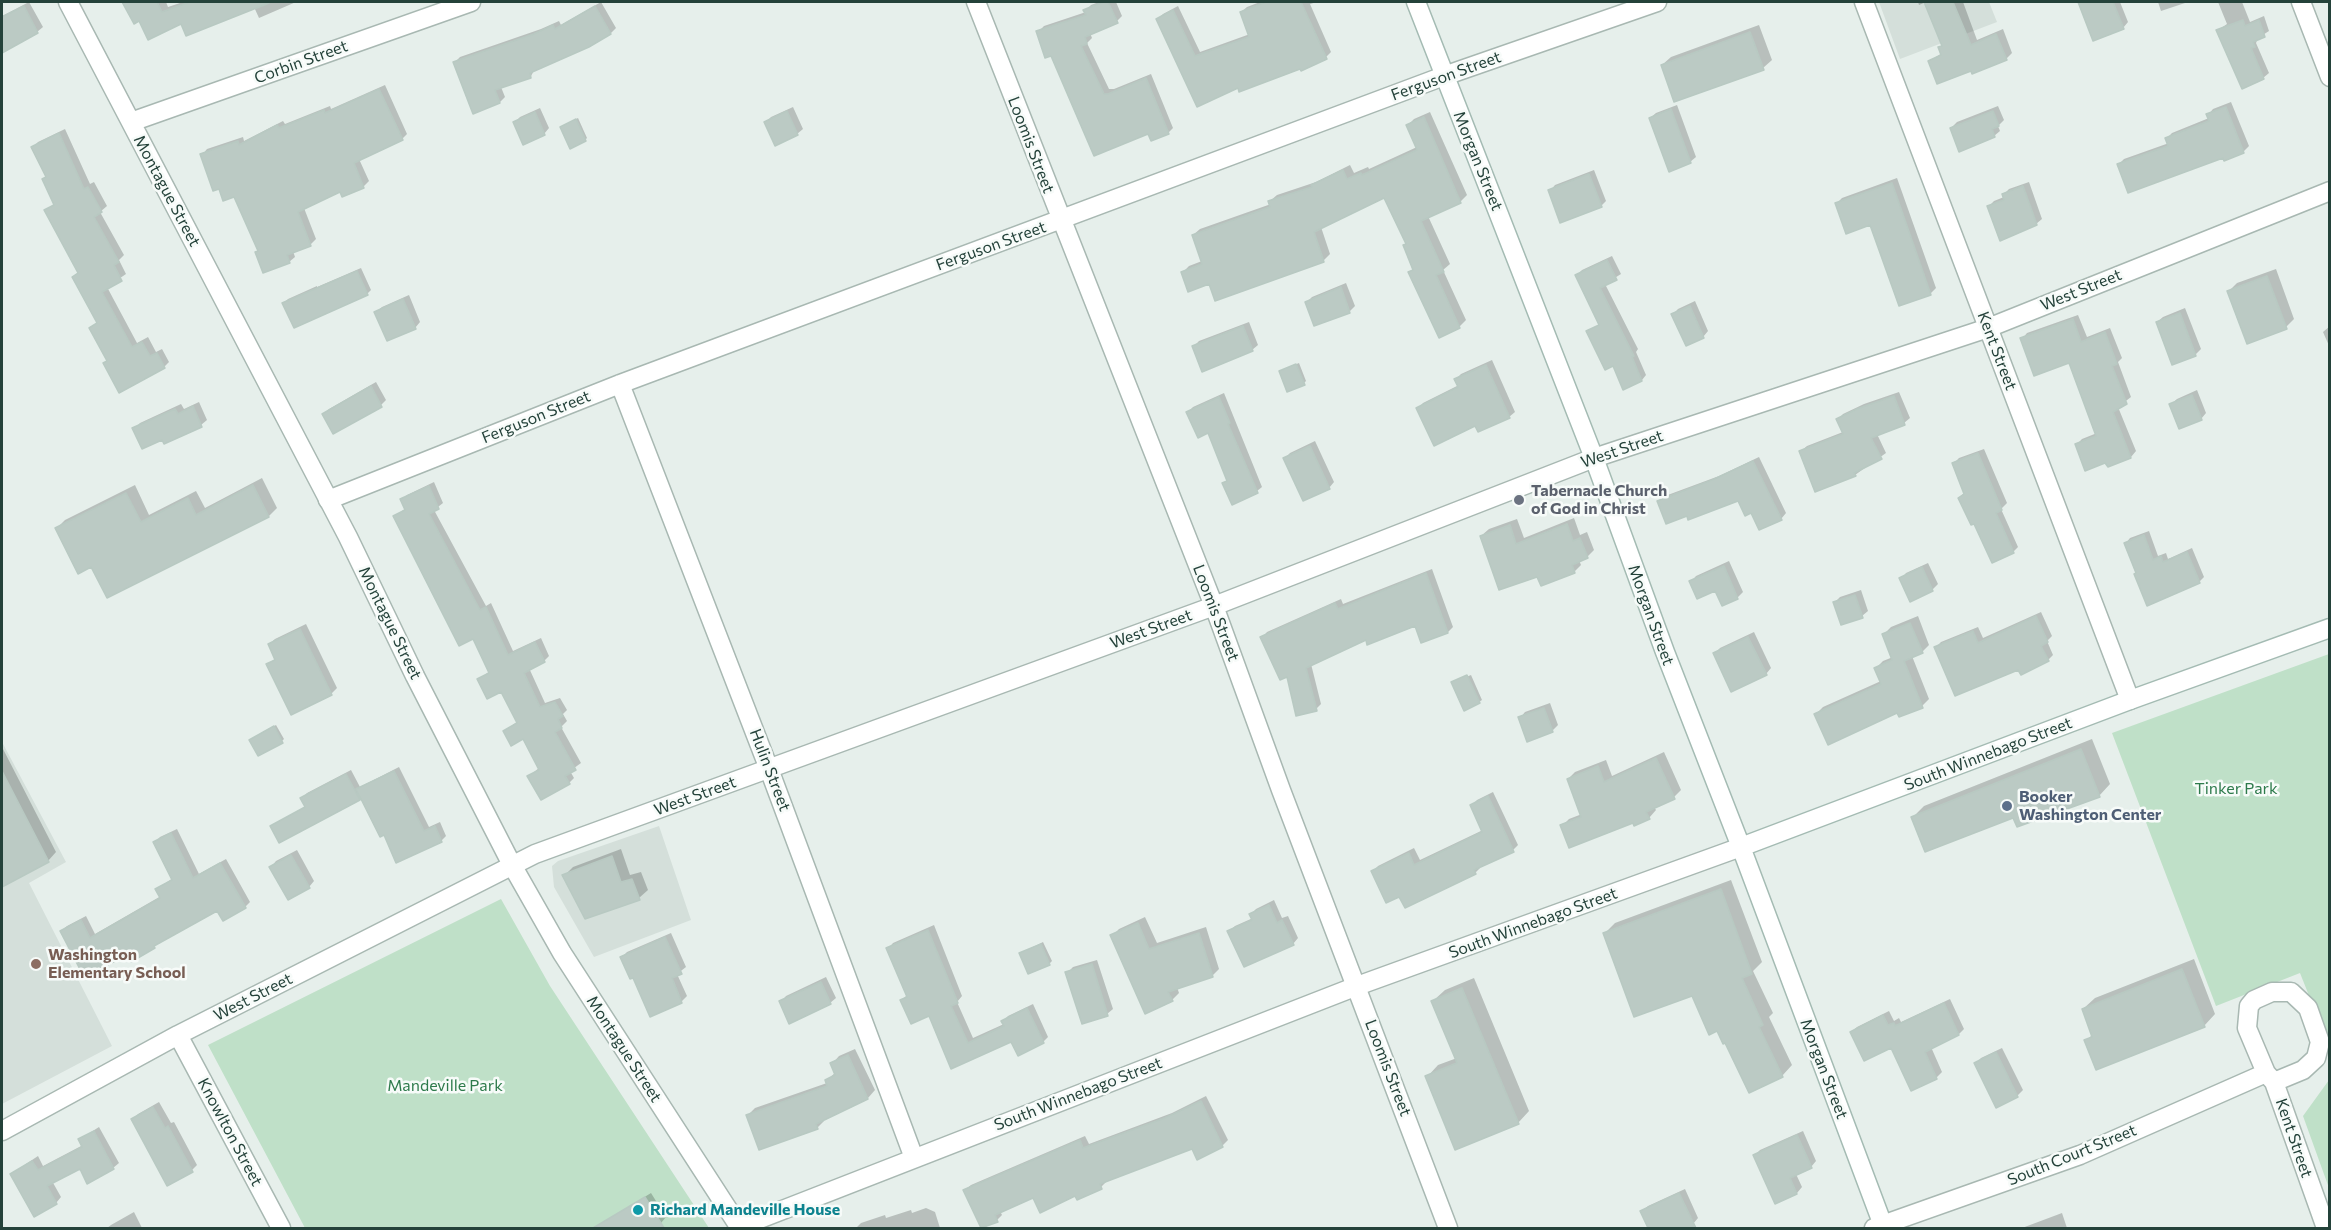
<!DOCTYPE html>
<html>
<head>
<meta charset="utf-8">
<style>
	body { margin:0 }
	#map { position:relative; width:2331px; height:1230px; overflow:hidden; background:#e6efeb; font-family:Commissioner,sans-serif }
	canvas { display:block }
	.frame { position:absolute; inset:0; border:3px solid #24423a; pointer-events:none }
</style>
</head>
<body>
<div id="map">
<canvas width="2331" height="1230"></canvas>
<div class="frame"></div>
</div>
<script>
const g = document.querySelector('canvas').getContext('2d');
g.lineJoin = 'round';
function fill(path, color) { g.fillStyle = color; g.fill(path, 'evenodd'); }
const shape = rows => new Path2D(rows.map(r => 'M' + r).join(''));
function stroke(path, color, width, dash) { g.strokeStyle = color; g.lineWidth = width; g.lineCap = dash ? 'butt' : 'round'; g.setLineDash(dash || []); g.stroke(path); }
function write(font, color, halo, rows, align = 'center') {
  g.font = font + ' Commissioner,sans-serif'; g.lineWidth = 5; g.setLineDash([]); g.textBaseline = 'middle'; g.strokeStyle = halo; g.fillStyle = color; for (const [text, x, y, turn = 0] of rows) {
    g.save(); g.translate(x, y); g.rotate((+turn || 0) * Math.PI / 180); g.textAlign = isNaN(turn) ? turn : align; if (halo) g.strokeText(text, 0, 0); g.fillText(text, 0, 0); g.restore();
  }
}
fill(shape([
	[1879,2,1989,2,1997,22,1900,59],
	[2,742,66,862,29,883,112,1046,2,1104],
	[659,826,691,920,594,957,554,887,552,866,558,861]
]), '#d4dfda');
fill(shape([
	[2329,654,2329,1046,2300,973,2216,1006,2112,733],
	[501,899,550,986,709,1228,305,1228,208,1045],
	[2329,1080,2329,1188,2303,1116]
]), '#bfe0c8');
fill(shape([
	[29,2,43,27,37,32,2,51,2,16],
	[124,2,166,2,168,7,183,2,296,2,259,18,254,7,182,22,140,19,134,22],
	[601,2,616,28,611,33,535,69,531,76,501,87,505,97,500,102,455,62,460,57,541,29,559,21,561,25],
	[1099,2,1116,2,1122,16,1117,21,1090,33,1092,38,1087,43,1109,89,1114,89,1151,74,1173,128,1168,133,1149,132,1052,54,1038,32,1044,26,1086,12,1085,11,1091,5],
	[1260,2,1317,2,1310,4,1331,52,1326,57,1239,86,1197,105,1158,19,1163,14,1178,6,1200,52,1250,34,1241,12,1247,7],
	[1918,2,1963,2,1977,40,2003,29,2012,53,2006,59,1972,69,1930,61,1942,53,1939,48,1943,44,1926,2,1919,5],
	[2079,2,2120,2,2128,22,2123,28,2093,39],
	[2158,2,2188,2,2161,11],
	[2218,2,2242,2,2250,22,2264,16,2269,31,2258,38,2256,43,2269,73,2263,78,2218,30,2227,24],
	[1759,25,1772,60,1763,68,1662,65,1671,57],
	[385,85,407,134,402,139,359,159,369,181,363,187,342,195,340,190,304,208,316,239,310,245,293,251,295,257,289,262,257,252,259,250,235,195,202,155,207,149,243,137,244,141,283,121,285,124,330,106,331,109],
	[2231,102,2249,146,2243,152,2224,156,2119,164,2124,159,2169,143,2167,138,2172,133,2209,118,2208,115,2213,109],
	[1677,105,1696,157,1690,162,1650,118,1656,113],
	[1998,106,2004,120,1998,126,2000,131,1994,136,1951,128,1957,122],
	[793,107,803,129,797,134,766,122,771,117],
	[540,108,549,128,544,134,515,122,520,117],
	[1430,112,1467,195,1460,202,1428,216,1450,264,1443,270,1466,320,1459,327,1409,273,1414,268,1404,246,1407,243,1385,196,1321,227,1330,254,1323,261,1210,283,1182,273,1189,266,1202,261,1193,235,1200,229,1271,204,1270,201,1277,195,1316,182,1350,165,1354,173,1368,167,1369,169,1417,147,1408,125,1414,119],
	[578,118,587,138,585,140,561,127],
	[65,129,90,184,94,182,107,206,100,212,124,255,119,260,126,274,107,287,137,343,148,337,156,352,162,349,169,362,164,367,108,360,91,328,98,322,73,277,79,272,46,210,55,203,47,176,33,147,38,142],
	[1594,170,1606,201,1601,206,1550,191,1555,185],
	[1897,178,1936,288,1931,293,1900,304,1871,223,1837,203,1842,198],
	[2029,182,2042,219,2036,224,1989,206,1994,201,2004,197,2003,195,2009,189],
	[1612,256,1621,274,1605,284,1638,349,1636,352,1646,375,1642,380,1624,388,1613,364,1588,332,1600,324,1577,275,1582,270],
	[361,268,371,290,367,294,284,303,288,299,317,286,317,287],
	[2276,269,2294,319,2286,327,2229,291,2237,283],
	[1346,283,1355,306,1349,312,1307,302,1312,297],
	[409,295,420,322,415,328,376,312,382,307],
	[1695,301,1708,331,1703,337,1673,314,1678,309],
	[2185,308,2201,349,2195,355,2157,322,2163,317],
	[2078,315,2087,337,2110,328,2122,358,2118,362,2131,397,2118,407,2136,451,2131,457,2108,466,2106,461,2076,445,2082,439,2097,433,2070,361,2022,339,2027,333],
	[1249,322,1258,345,1252,350,1194,346,1199,341],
	[2330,326,2330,348,2323,332],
	[1492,360,1515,412,1509,417,1476,424,1418,408,1423,403,1459,385,1456,379,1461,374],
	[1299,363,1306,381,1304,383,1280,371],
	[376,382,386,400,381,405,324,414,329,409],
	[2197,390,2206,413,2201,419,2171,404,2177,399],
	[1899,392,1910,418,1904,423,1877,434,1886,453,1855,475,1801,451,1807,446,1843,432,1837,420,1843,414,1864,404],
	[1224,393,1262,487,1257,491,1223,484,1228,479,1209,431,1188,412,1193,407],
	[199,402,207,420,201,425,165,442,163,438,134,429,140,423,181,404,184,409],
	[1315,441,1334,482,1329,488,1285,458,1290,453],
	[1984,449,2007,503,2001,509,2018,547,2013,552,1975,522,1959,498,1965,492,1954,463,1959,458],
	[1759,457,1786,513,1781,519,1752,511,1739,499,1688,514,1659,502,1665,496,1719,476],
	[262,478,277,508,269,516,108,596,92,565,57,528,65,520,135,485,149,515,196,491,205,508],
	[434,482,443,503,434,510,486,606,491,603,513,651,541,638,549,656,544,661,529,668,545,703,560,698,567,710,563,714,567,721,561,727,581,763,570,771,574,778,569,783,529,776,539,768,523,737,505,731,518,721,502,690,479,679,490,671,474,637,395,516,406,508,402,500,407,495],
	[1574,518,1580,535,1587,532,1594,550,1587,557,1579,560,1581,565,1574,572,1538,575,1481,536,1489,529,1517,519,1524,538],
	[2149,531,2158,556,2166,553,2168,559,2192,548,2204,577,2199,582,2137,572,2126,543,2130,538],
	[1729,561,1743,592,1737,598,1691,582,1696,576],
	[1928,563,1938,584,1933,589,1910,600,1901,579,1906,573],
	[1432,569,1453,627,1448,632,1422,641,1416,624,1367,638,1311,664,1321,704,1316,709,1288,675,1262,638,1267,632,1341,599,1343,604],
	[1861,590,1868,611,1862,616,1835,602,1840,597],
	[2041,612,2052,636,2047,641,2053,655,2048,660,2019,668,1936,647,1941,642,1978,627,1983,638],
	[1918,616,1929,645,1922,652,1912,656,1929,699,1922,706,1898,711,1816,714,1823,707,1881,681,1876,668,1883,661,1893,657,1884,634,1891,627],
	[306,624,337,688,331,694,268,664,276,658,269,644,275,639],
	[1754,632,1771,668,1766,674,1714,654,1720,648],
	[1471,675,1482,700,1479,702,1454,682],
	[1550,703,1558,725,1552,731,1520,718,1525,712],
	[276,725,284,739,282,741,253,738],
	[2092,739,2110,784,2099,796,2014,816,1913,817,1924,806],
	[2,747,56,852,48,861,2,885],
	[1664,752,1681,790,1674,797,1654,807,1656,810,1649,818,1634,821,1562,826,1569,819,1582,814,1568,779,1575,772,1606,760,1612,776],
	[399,767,429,827,440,822,446,836,441,841,384,833,362,797,272,827,306,806,302,798,307,793,351,770,360,787],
	[1493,792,1518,845,1513,850,1479,866,1480,868,1475,873,1400,895,1373,871,1378,866,1414,848,1420,860,1483,830,1472,805,1477,800],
	[177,829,199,874,226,859,250,902,245,907,218,909,160,942,154,947,127,953,61,931,67,926,86,916,95,934,161,896,157,889,173,878,155,842,160,837],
	[621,849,630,875,641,872,648,890,639,898,564,876,573,867],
	[297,850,314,881,309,887,271,867,276,861],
	[1731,880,1762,962,1753,971,1773,1013,1769,1017,1792,1065,1782,1076,1726,1041,1692,994,1605,933,1615,923],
	[1274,900,1282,918,1288,916,1298,938,1293,944,1229,931,1235,926,1253,918,1251,914,1256,909],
	[1145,917,1157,943,1206,927,1219,969,1212,976,1177,987,1179,993,1172,1000,1112,936,1119,929],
	[934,925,962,996,957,1002,973,1038,1004,1024,1003,1021,1008,1016,1033,1004,1048,1037,1043,1042,1012,1040,952,1067,930,1014,902,1000,908,994,888,949,893,943],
	[671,933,686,967,677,974,687,996,682,1001,651,1015,633,976,622,957,627,952],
	[1043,942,1052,961,1049,964,1021,953],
	[2194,959,2215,1014,2204,1026,2086,1041,2093,1034,2083,1009,2095,998],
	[1097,960,1113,1009,1107,1014,1067,973,1073,967],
	[826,977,836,998,830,1003,781,1002,786,996],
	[1474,978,1529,1111,1518,1123,1427,1077,1438,1065,1457,1058,1433,1001,1445,990],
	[1950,999,1964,1029,1959,1034,1931,1047,1942,1072,1936,1078,1911,1089,1892,1046,1851,1032,1857,1027,1889,1011,1894,1021,1899,1018,1901,1022],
	[2002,1048,2023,1090,2017,1096,1976,1063,1981,1058],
	[855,1049,875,1090,868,1098,823,1119,824,1121,817,1128,748,1115,755,1108,827,1083,826,1081,836,1072,832,1064,839,1056],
	[1206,1096,1228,1140,1222,1146,1193,1148,1106,1180,1106,1182,1101,1187,1076,1194,1034,1196,1000,1211,1002,1215,997,1220,965,1190,971,1185,1085,1136,1089,1144,1172,1113],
	[159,1102,171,1123,174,1122,197,1165,192,1170,133,1119,138,1114],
	[99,1127,119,1163,113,1168,80,1167,52,1181,61,1197,56,1203,11,1174,38,1156,43,1166,83,1145,80,1139],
	[1803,1131,1816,1161,1811,1167,1796,1174,1802,1187,1797,1193,1776,1202,1755,1155,1760,1150],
	[1685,1189,1698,1218,1693,1224,1682,1228,1650,1228,1642,1211,1648,1206],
	[651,1193,666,1217,661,1223,651,1228,594,1228],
	[926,1208,935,1212,940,1228,856,1228,861,1223,885,1215,886,1218,911,1210,912,1213],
	[134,1212,142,1228,107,1228,111,1225],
	[2062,1213,2067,1228,2022,1228]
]), '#0003');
const building = shape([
	[122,2,157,2,162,12,190,2,269,3,186,36,181,24,148,40,139,21,134,24,122,2],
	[1103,2,1108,2,1118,23,1085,37,1087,44,1081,46,1104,94,1108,94,1146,78,1169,134,1151,141,1148,134,1094,156,1051,56,1045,58,1036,31,1086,15,1083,10,1103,2],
	[1266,2,1301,2,1327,59,1301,71,1300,69,1239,92,1238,88,1197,107,1156,19,1173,10,1195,56,1249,37,1240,12,1266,2],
	[1924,2,1953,2,1971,45,1996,34,2007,60,1972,74,1971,71,1937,84,1928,61,1941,55,1938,47,1942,46,1924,2],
	[2078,2,2113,2,2124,29,2093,41,2078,2],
	[24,6,38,33,2,53,2,17,24,6],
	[595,6,611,34,589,47,530,73,531,78,495,90,500,103,473,114,453,62,534,34,553,25,555,29,595,6],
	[2243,20,2245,26,2259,20,2265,37,2253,42,2255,47,2251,48,2264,79,2242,89,2216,30,2243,20],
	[1750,32,1764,70,1674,102,1661,65,1750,32],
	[379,89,403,140,354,163,364,188,342,197,340,192,298,212,311,246,287,255,290,263,263,273,255,252,258,251,234,197,223,201,219,189,213,191,200,154,238,141,239,145,277,125,279,128,324,110,325,113,379,89],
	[2226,107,2244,153,2224,161,2223,158,2128,193,2117,164,2168,146,2165,138,2209,121,2206,114,2226,107],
	[1671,109,1691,163,1669,172,1649,118,1671,109],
	[787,111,798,135,775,146,764,122,787,111],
	[1993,111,1999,126,1992,129,1995,137,1959,152,1950,128,1993,111],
	[535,112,545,135,523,145,513,122,535,112],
	[1424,117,1461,203,1421,221,1444,272,1436,275,1460,328,1439,338,1408,272,1413,270,1403,245,1406,244,1384,198,1314,232,1324,262,1215,301,1209,284,1188,292,1181,272,1202,264,1192,235,1270,207,1268,201,1312,187,1311,185,1343,170,1347,179,1361,173,1362,175,1417,150,1406,125,1424,117],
	[576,119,586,141,570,149,560,127,576,119],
	[59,133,84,189,88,187,102,212,94,217,119,262,114,265,122,281,102,292,132,347,142,342,150,356,157,353,165,368,119,393,103,363,107,361,89,328,97,323,72,277,78,273,44,210,54,205,42,179,46,177,31,147,59,133],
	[1589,174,1602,207,1560,223,1548,190,1589,174],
	[1892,183,1931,295,1899,306,1870,225,1846,234,1835,203,1892,183],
	[2023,186,2037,225,2000,241,1987,206,2004,200,2002,194,2023,186],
	[1607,260,1617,280,1600,288,1634,356,1632,357,1642,381,1623,390,1613,366,1605,370,1586,331,1599,325,1575,275,1607,260],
	[357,271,368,295,294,328,282,303,357,271],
	[2267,276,2287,329,2247,344,2227,291,2267,276],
	[1341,287,1350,313,1314,326,1305,302,1341,287],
	[403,299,416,329,387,341,374,312,403,299],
	[1690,306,1704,338,1686,346,1671,314,1690,306],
	[2180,313,2196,356,2172,365,2156,322,2180,313],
	[2073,319,2081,342,2105,332,2117,364,2112,366,2127,404,2113,412,2131,458,2108,467,2105,463,2085,471,2075,444,2096,436,2069,363,2034,376,2020,338,2073,319],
	[1243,326,1253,351,1202,372,1192,346,1243,326],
	[1296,364,1305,385,1287,392,1279,371,1296,364],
	[1486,365,1510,418,1478,432,1475,426,1434,446,1416,408,1458,387,1454,379,1486,365],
	[371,386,382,407,333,434,322,414,371,386],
	[2192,395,2202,420,2179,429,2169,404,2192,395],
	[1894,396,1905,425,1871,438,1882,459,1854,473,1856,476,1815,492,1799,451,1843,434,1836,419,1857,409,1894,396],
	[1219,397,1230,423,1228,424,1258,493,1232,505,1222,483,1227,481,1208,433,1198,438,1186,412,1219,397],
	[193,406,202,427,164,444,162,440,142,449,132,428,175,409,178,414,193,406],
	[1310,446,1330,489,1303,501,1283,458,1310,446],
	[1978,453,2002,510,1996,513,2014,553,1992,563,1974,524,1971,525,1958,498,1964,494,1952,463,1978,453],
	[1753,461,1782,520,1759,530,1751,513,1745,516,1738,501,1688,520,1687,516,1666,524,1657,501,1712,480,1753,461],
	[253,485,269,517,107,598,91,567,78,574,55,528,126,493,141,522,188,498,196,515,253,485],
	[429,486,439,509,429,514,480,610,486,607,508,655,535,642,545,662,524,673,540,707,555,702,563,716,558,719,562,728,555,732,576,770,565,776,570,784,541,800,527,776,539,770,523,739,511,746,503,731,517,723,501,692,487,699,477,679,489,673,473,639,459,646,393,516,405,510,400,499,429,486],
	[1567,524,1573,541,1580,538,1588,558,1572,565,1575,573,1541,586,1537,577,1499,590,1480,536,1510,525,1516,544,1567,524],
	[2144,535,2153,560,2161,556,2163,562,2187,552,2200,583,2147,606,2134,574,2136,573,2124,543,2144,535],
	[1724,566,1738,599,1722,606,1715,591,1697,599,1689,581,1724,566],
	[1922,567,1933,591,1910,602,1899,578,1922,567],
	[1426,573,1448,633,1421,643,1415,626,1367,645,1366,640,1306,668,1317,711,1296,716,1287,677,1280,680,1260,637,1335,603,1338,609,1426,573],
	[1855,595,1863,618,1841,625,1833,602,1855,595],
	[2036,616,2048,642,2041,646,2049,661,2021,675,2018,670,1955,696,1934,647,1973,631,1978,643,2036,616],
	[1910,623,1923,653,1904,661,1923,708,1899,717,1897,713,1828,745,1814,714,1881,684,1874,668,1892,660,1882,634,1910,623],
	[300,629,332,695,291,715,266,664,275,660,268,644,300,629],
	[1748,637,1767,675,1731,692,1713,653,1748,637],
	[1467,675,1480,703,1464,711,1451,682,1467,675],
	[1544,708,1553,732,1527,742,1518,717,1544,708],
	[274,726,283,743,258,756,249,740,274,726],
	[2081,749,2100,797,2017,827,2013,818,1925,852,1911,817,2081,749],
	[1656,758,1675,799,1646,812,1650,819,1634,826,1633,823,1569,848,1560,825,1581,817,1567,779,1598,766,1604,782,1656,758],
	[2,771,49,862,2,887,2,771],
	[394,771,424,831,435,826,442,842,396,863,384,835,380,837,356,789,394,771],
	[346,774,360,800,279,843,270,826,305,807,300,798,346,774],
	[1488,796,1514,852,1474,870,1476,874,1405,908,1399,897,1386,903,1371,871,1409,853,1414,865,1482,832,1470,805,1488,796],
	[171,833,193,878,220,863,246,908,223,921,217,911,154,946,155,948,131,962,127,955,84,977,60,931,81,920,90,938,160,898,155,889,172,880,153,842,171,833],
	[291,855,310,888,288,900,269,867,291,855],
	[612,856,621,882,632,879,640,900,585,919,562,875,612,856],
	[1721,889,1752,974,1742,978,1763,1025,1759,1027,1783,1077,1749,1093,1725,1043,1723,1044,1717,1031,1709,1035,1692,996,1634,1017,1603,933,1721,889],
	[1269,905,1277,923,1282,920,1294,945,1244,967,1227,931,1252,920,1249,914,1269,905],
	[1138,923,1149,949,1199,933,1213,977,1168,992,1173,1001,1145,1014,1110,935,1138,923],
	[928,930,958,1003,951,1006,968,1043,1004,1026,1001,1021,1027,1008,1044,1043,1018,1056,1011,1042,951,1069,929,1016,911,1024,900,1000,907,997,886,948,928,930],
	[665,937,682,974,672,978,682,1003,650,1017,633,978,630,979,620,957,665,937],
	[1041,944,1050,965,1028,974,1019,953,1041,944],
	[1092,964,1108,1016,1082,1024,1065,972,1092,964],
	[2182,969,2205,1027,2096,1070,2084,1040,2092,1037,2082,1009,2182,969],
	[821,982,831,1004,789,1024,779,1001,821,982],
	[1462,988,1519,1124,1455,1150,1425,1076,1457,1063,1431,1001,1462,988],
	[1944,1003,1959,1035,1925,1052,1937,1079,1911,1091,1891,1048,1864,1061,1850,1032,1883,1015,1888,1025,1894,1023,1895,1026,1944,1003],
	[1996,1052,2018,1097,1996,1108,1974,1063,1996,1052],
	[848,1055,868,1099,816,1124,818,1129,759,1150,746,1115,827,1086,825,1080,835,1075,830,1063,848,1055],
	[1201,1101,1223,1147,1197,1160,1192,1149,1100,1184,1102,1189,1077,1200,1075,1196,1040,1213,1033,1198,995,1215,998,1222,981,1228,963,1190,1080,1140,1083,1148,1165,1118,1201,1101],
	[153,1107,165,1128,168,1126,193,1172,167,1186,131,1119,153,1107],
	[94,1131,114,1169,87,1184,80,1169,47,1186,57,1204,34,1217,10,1174,32,1161,38,1170,82,1147,78,1139,94,1131],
	[1797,1135,1812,1168,1790,1178,1797,1194,1775,1204,1753,1155,1797,1135],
	[1679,1193,1696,1228,1648,1228,1640,1211,1679,1193],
	[645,1197,664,1228,593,1228,645,1197]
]);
fill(building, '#bbcac4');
stroke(building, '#b8c9c2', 1.5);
const minor = shape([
	[976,2,1214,606,1281,790,1448,1228],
	[1864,2,2130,700],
	[2301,2,2330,77],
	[620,384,769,769,914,1158],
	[328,500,620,384,1444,76,1657,2],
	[178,1035,281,1228],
	[2274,1082,2303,1070,2316,1058,2320,1042,2308,1008,2291,992,2272,992,2254,1000,2249,1006,2247,1028,2266,1073,2274,1082,2326,1228],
	[2,1131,178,1035,535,854,1214,606,1594,458,1988,328,2330,191],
	[1874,1228,2080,1155,2266,1073]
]);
const tertiary = shape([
	[68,2,348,537,415,676,512,865,562,953,740,1228],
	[131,122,471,2],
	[739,1227,1357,986,1741,847]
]);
const secondary = shape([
	[1416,2,1594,458,1665,652,1741,847,1884,1228],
	[1741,847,2130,700,2330,628]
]);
stroke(minor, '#a8b8b2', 21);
stroke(tertiary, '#a8b8b2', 21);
stroke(secondary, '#a4bbb3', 21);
stroke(minor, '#fff', 18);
stroke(tertiary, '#fff', 18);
stroke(secondary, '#fff', 18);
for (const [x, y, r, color] of [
	[1519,500,6,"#6b7280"],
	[2007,806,6,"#5c6f8a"],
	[36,964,6,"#8d6e63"],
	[638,1210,6,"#0f9aa8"]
]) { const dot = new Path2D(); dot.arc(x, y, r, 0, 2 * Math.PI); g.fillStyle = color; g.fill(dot); stroke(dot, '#f7fbf9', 2); }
write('16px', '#24423a', '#f7fbf9', [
	["Corbin Street",301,62,-20],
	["Ferguson Street",1446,76,-20],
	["Loomis Street",1031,145,69],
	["Morgan Street",1478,161,68],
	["Montague Street",167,191,62],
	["Ferguson Street",991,246,-20],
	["West Street",2081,290,-22],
	["Kent Street",1997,351,69],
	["Ferguson Street",536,417,-22],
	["West Street",1622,449,-19],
	["Loomis Street",1216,613,69],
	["Morgan Street",1651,615,70],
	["Montague Street",390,623,64],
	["West Street",1151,629,-20],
	["South Winnebago Street",1988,754,-21],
	["Hulin Street",770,770,69],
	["West Street",695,796,-20],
	["South Winnebago Street",1533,923,-20],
	["West Street",253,997,-27],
	["Montague Street",624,1049,57],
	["Loomis Street",1388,1068,69],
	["Morgan Street",1824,1069,69],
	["South Winnebago Street",1078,1094,-21],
	["Knowlton Street",230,1132,62],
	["Kent Street",2294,1138,71],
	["South Court Street",2072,1155,-22]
]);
write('bold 16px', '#5b616d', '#f7fbf9', [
	["Tabernacle Church",1531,491],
	["of God in Christ",1531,509]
], 'left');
write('16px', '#2d7a4b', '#f7fbf9', [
	["Tinker Park",2236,789],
	["Mandeville Park",445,1086]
]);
write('bold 16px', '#4e5e75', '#f7fbf9', [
	["Booker",2019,797],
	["Washington Center",2019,815]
], 'left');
write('bold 16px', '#785e54', '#f7fbf9', [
	["Washington",48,955],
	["Elementary School",48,973]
], 'left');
write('bold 16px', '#0d838f', '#f7fbf9', [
	["Richard Mandeville House",650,1210]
], 'left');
</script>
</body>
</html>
